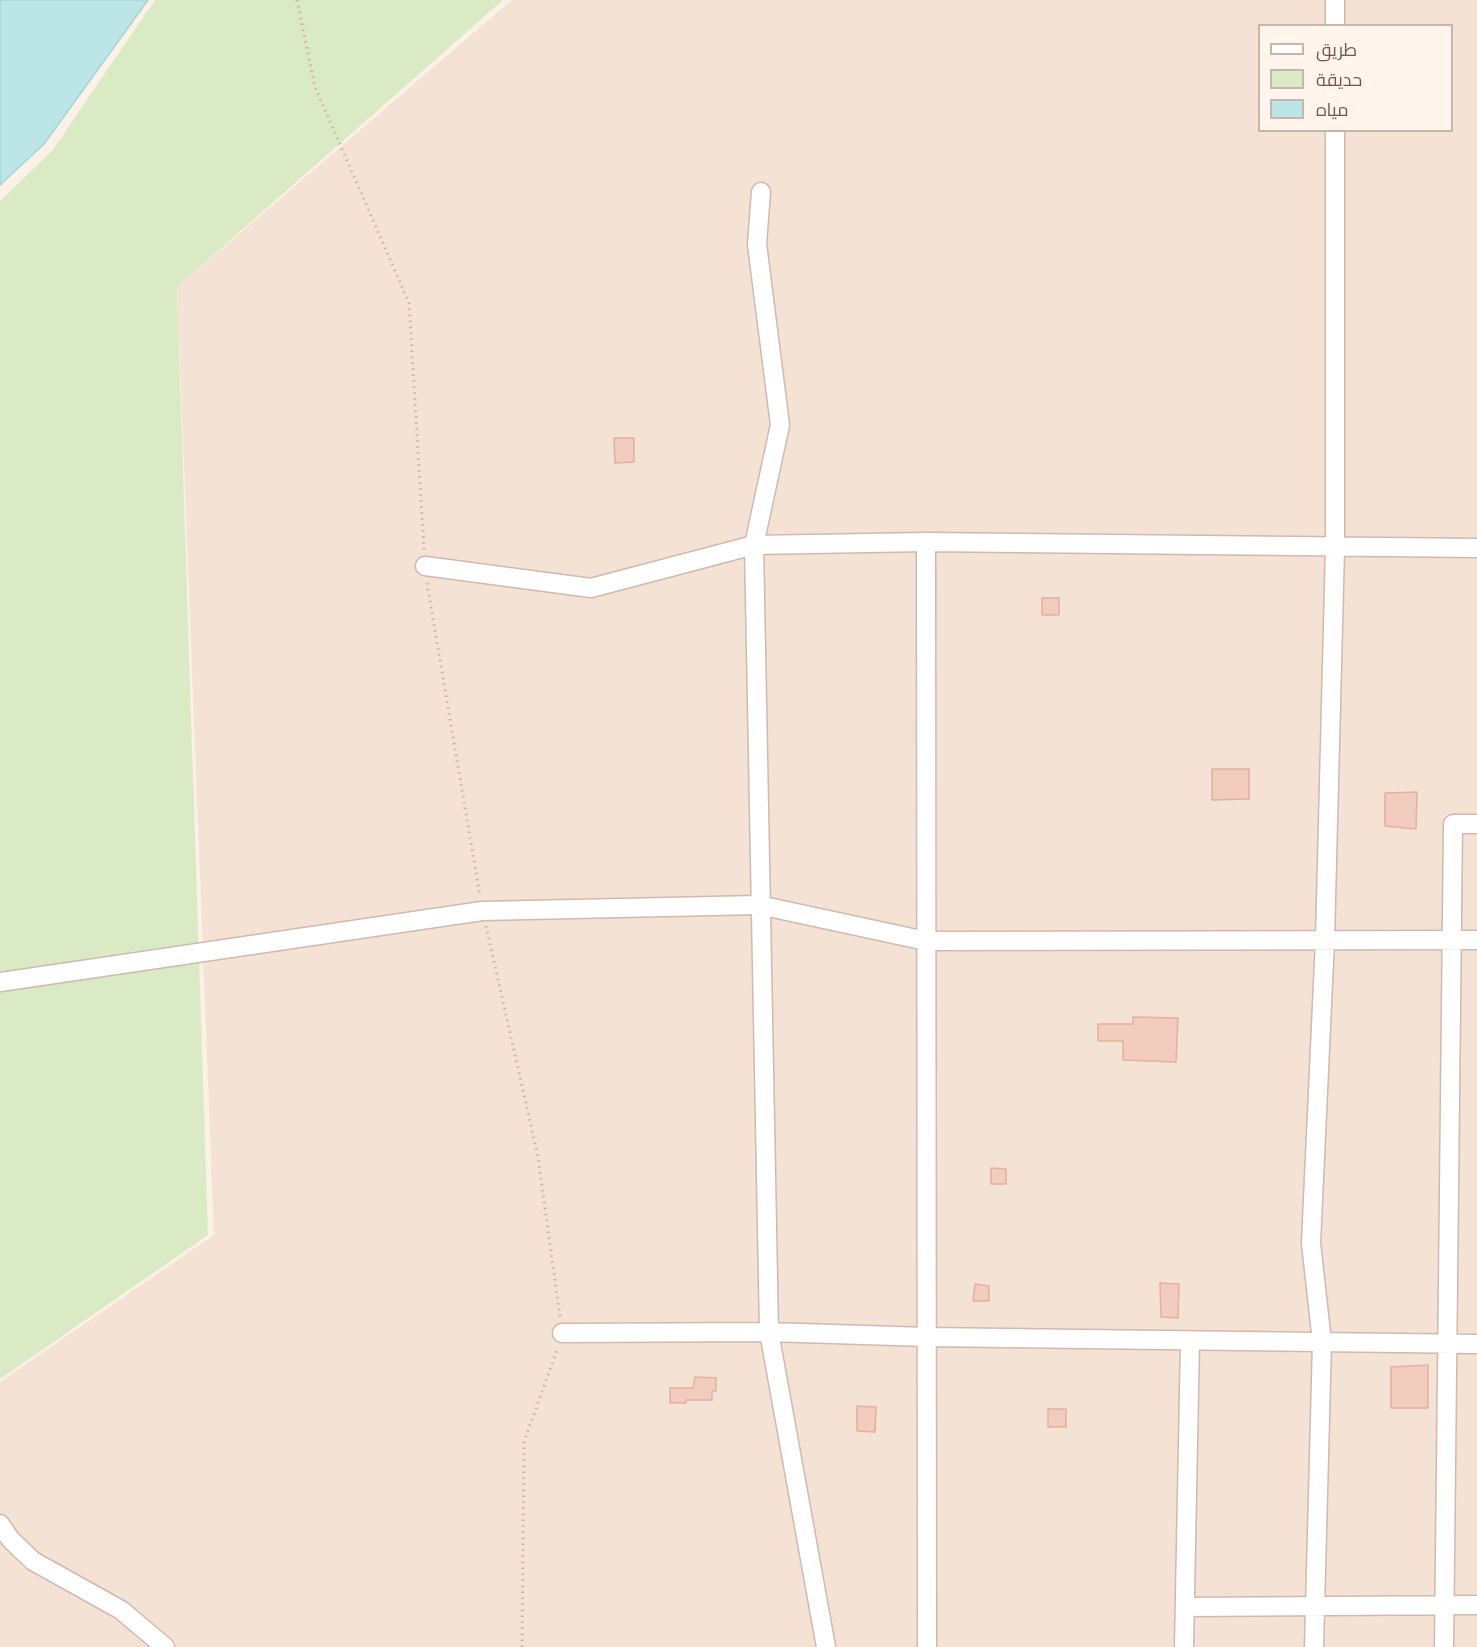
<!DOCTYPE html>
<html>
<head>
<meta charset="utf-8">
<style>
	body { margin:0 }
	#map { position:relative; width:1477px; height:1647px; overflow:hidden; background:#fcf1e7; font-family:Raleway,Cairo,sans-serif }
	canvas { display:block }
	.legend { position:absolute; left:1258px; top:24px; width:195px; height:108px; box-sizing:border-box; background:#fff5ed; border:2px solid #c8b5ac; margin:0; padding:8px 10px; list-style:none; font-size:18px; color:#75554b }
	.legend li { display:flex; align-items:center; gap:12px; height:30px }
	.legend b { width:30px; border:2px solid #c8b5ac }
</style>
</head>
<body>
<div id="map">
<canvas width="1477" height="1647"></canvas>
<ul class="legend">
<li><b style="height:8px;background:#fff"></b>طريق</li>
<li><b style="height:16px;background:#d9eac5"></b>حديقة</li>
<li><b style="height:16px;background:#bbe5e6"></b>مياه</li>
</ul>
</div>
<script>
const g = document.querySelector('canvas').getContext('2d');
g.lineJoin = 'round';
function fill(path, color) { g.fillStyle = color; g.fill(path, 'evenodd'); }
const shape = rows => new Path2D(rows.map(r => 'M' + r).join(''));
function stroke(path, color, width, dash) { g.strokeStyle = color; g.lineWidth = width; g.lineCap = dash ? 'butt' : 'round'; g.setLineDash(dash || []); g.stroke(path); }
fill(shape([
	[512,0,1477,0,1477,1647,0,1647,0,1382,214,1235,177,287],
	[1260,26,1452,26,1452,130,1260,130]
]), '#f4e2d5');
fill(shape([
	[155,0,503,0,177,287,208,1235,0,1379,0,201,52,151]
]), '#d9eac5');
const water = shape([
	[0,0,148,0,44,144,0,185,0,0]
]);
fill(water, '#bbe5e6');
stroke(water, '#a2d6d7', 1.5);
const building = shape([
	[614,438,634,438,634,462,615,463,614,438],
	[1042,598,1059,598,1059,615,1042,615,1042,598],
	[1212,769,1249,769,1249,799,1212,800,1212,769],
	[1417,792,1416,829,1385,826,1385,793,1417,792],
	[1133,1017,1178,1018,1176,1062,1123,1060,1123,1041,1098,1041,1098,1024,1133,1024,1133,1017],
	[991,1168,1006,1169,1006,1184,991,1184,991,1168],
	[1160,1283,1179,1284,1178,1318,1161,1317,1160,1283],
	[975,1284,989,1286,989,1301,973,1301,975,1284],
	[1428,1365,1428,1408,1391,1408,1391,1367,1428,1365],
	[695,1377,716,1378,716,1391,712,1391,712,1400,686,1400,686,1403,670,1403,670,1388,693,1388,695,1377],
	[857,1406,876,1407,875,1432,857,1431,857,1406],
	[1048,1409,1066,1409,1066,1427,1048,1427,1048,1409]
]);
fill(building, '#f1ccbf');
stroke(building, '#e4b09f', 1.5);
const street = shape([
	[1335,0,1335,26],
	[761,192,757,244,780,425,754,545,769,1332,826,1647],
	[926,542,927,1647],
	[425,566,591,588,754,545,926,542,1477,548],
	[0,982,482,911,759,905,926,941,1477,940],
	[562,1333,769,1332,927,1337,1477,1344],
	[0,1524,11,1540,33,1561,121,1610,165,1647],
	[1185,1607,1477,1605],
	[1184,1647,1190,1341],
	[1314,1647,1322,1342,1311,1243,1325,940,1335,548,1335,130],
	[1444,1647,1453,824,1477,824]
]);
stroke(street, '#d0b9af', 21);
stroke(shape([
	[297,0,315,87,409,303,424,550],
	[427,583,480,896],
	[486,926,538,1157,560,1317],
	[522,1647,524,1442,558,1347]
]), '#d6afa2', 3, [1.5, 4.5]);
stroke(street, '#fff', 18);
</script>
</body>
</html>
